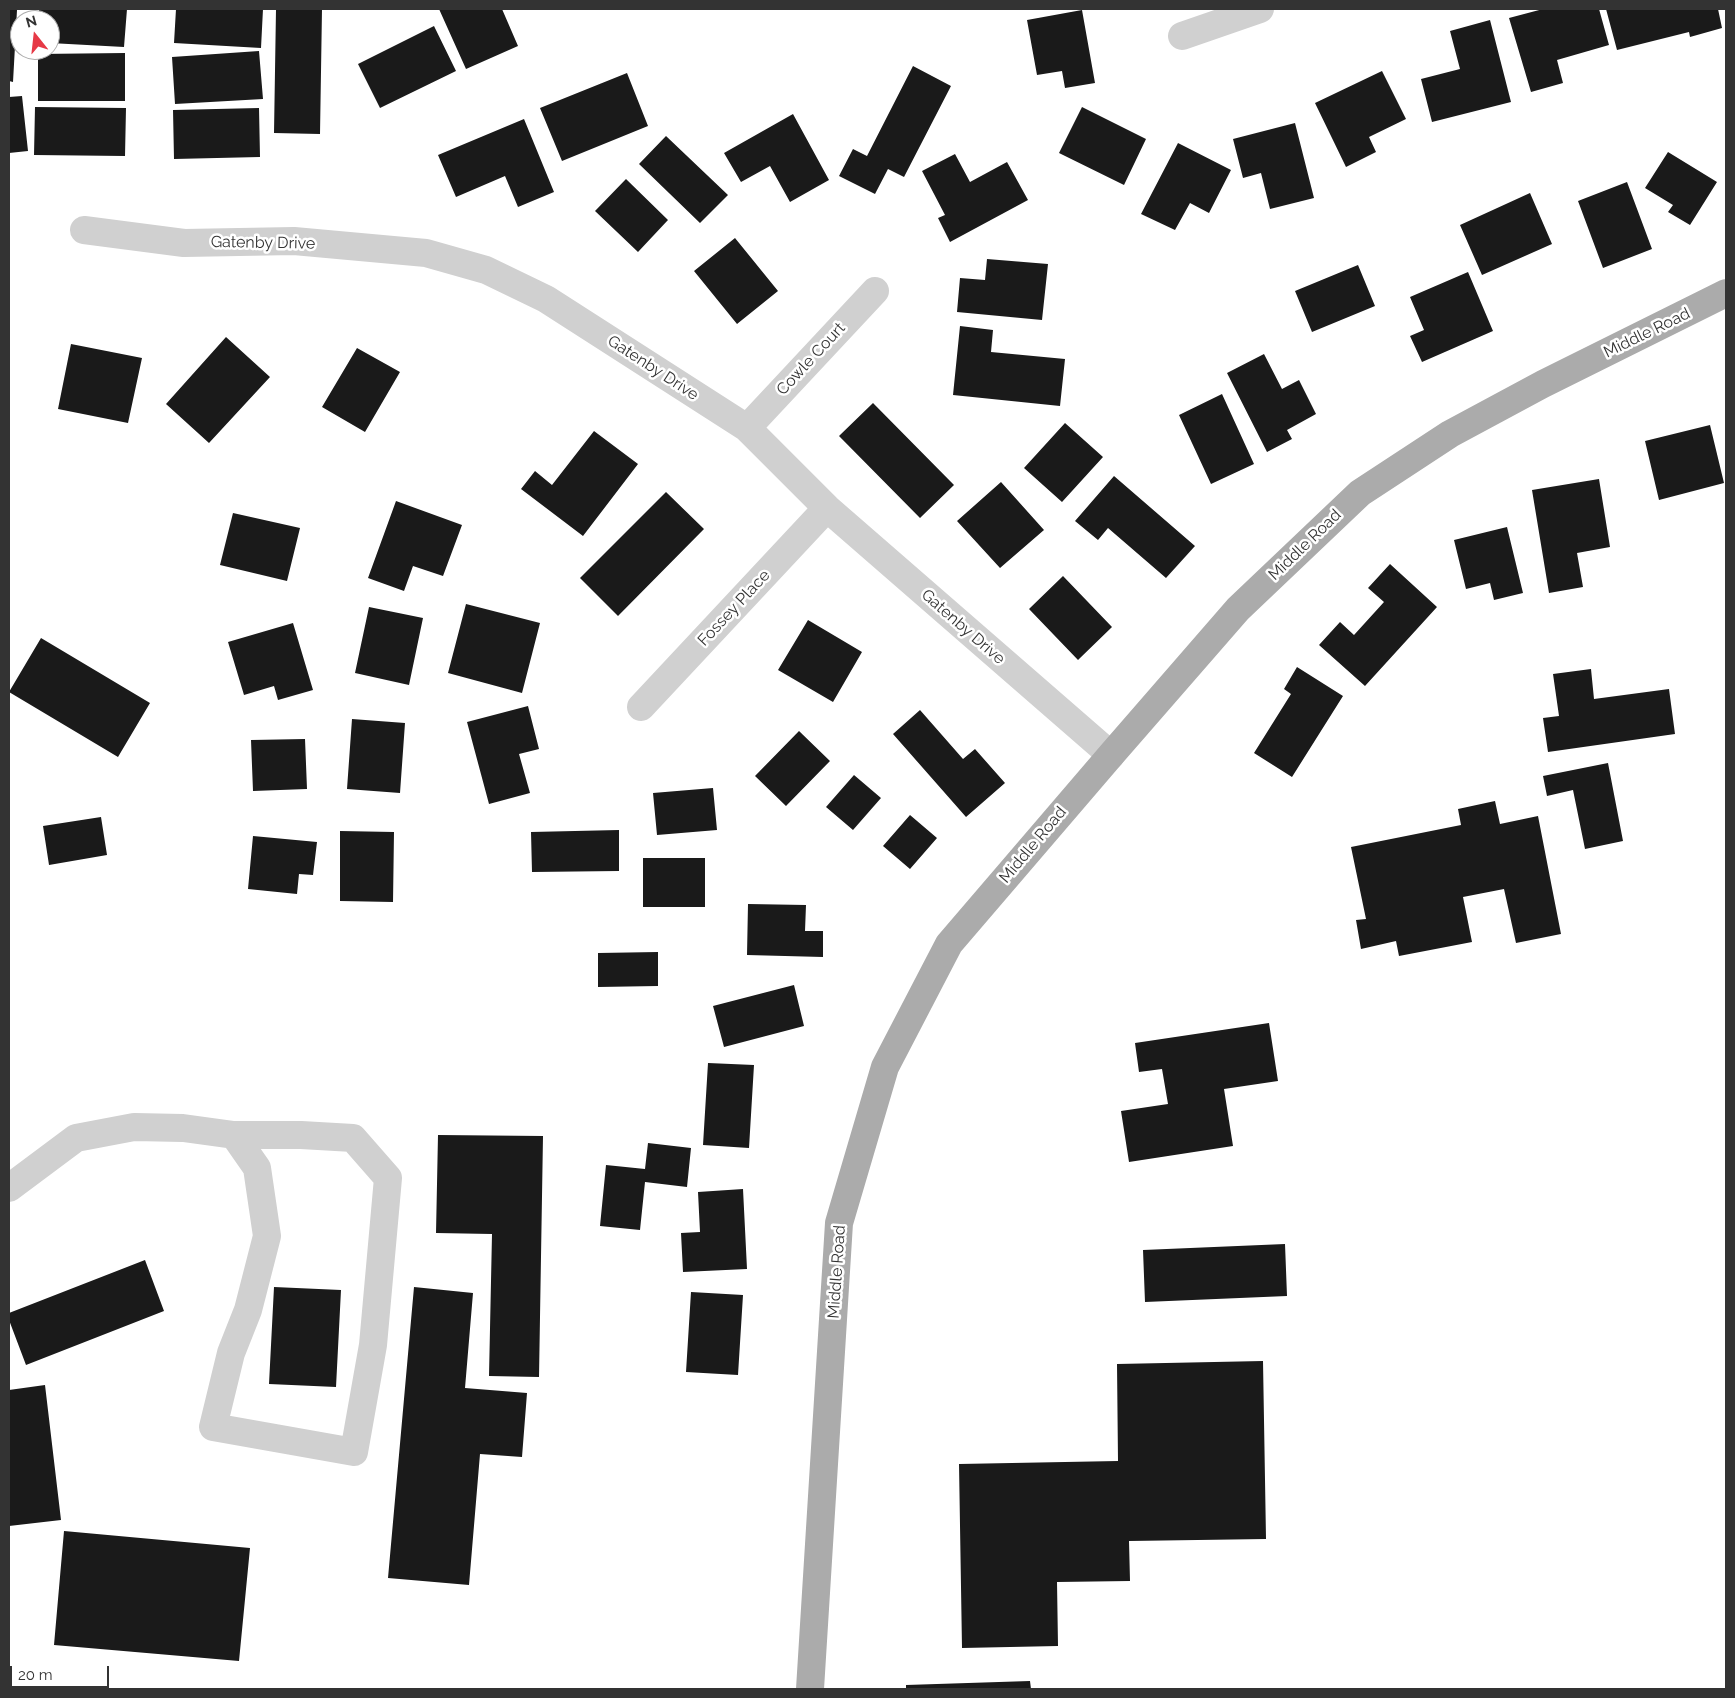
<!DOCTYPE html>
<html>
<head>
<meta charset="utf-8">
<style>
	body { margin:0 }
	#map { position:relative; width:1735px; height:1698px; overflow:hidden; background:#fff; font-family:Raleway,sans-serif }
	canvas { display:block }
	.frame { position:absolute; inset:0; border:10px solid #333; pointer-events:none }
	.north { position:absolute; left:10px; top:10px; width:50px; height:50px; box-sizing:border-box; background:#fff; border:1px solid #adadad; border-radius:50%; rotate:344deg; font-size:14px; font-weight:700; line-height:20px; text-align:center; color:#333 }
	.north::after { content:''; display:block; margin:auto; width:18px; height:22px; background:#e63946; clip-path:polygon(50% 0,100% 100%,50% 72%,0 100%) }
	.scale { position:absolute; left:10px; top:1666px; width:99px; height:22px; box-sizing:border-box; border:2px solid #333; border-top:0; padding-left:6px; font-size:15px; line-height:18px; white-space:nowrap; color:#333; -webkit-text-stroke:4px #fff; paint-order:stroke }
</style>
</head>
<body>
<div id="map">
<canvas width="1735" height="1698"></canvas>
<div class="frame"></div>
<div class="north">N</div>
<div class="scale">20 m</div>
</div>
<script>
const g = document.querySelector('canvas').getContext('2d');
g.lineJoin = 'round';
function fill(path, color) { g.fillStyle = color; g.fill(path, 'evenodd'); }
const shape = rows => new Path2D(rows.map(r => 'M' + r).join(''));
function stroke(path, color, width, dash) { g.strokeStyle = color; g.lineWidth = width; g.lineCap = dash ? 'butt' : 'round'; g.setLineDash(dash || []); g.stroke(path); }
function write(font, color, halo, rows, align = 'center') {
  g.font = font + ' Raleway,sans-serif'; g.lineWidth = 5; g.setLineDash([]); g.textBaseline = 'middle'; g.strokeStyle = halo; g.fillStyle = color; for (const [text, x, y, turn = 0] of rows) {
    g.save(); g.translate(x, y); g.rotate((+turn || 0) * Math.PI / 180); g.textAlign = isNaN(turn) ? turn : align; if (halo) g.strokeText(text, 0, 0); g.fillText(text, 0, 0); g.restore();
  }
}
fill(shape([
	[39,9,127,9,124,47,50,43,50,20,39,20],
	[176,9,263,9,261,48,174,43],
	[276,9,322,9,320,134,274,133],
	[439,9,502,9,518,46,466,69],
	[1543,9,1599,9,1609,45,1557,60,1563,83,1531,92,1509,18],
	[1606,9,1718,9,1722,28,1690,37,1689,32,1617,50],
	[9,10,17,10,13,82,9,81],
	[1082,10,1095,83,1065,88,1062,71,1037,75,1027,20],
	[1490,20,1511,102,1432,122,1421,79,1460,69,1450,31],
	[434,26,456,71,380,108,358,64],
	[259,51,263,99,175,104,172,57],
	[125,53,125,101,38,101,38,54],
	[913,66,951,86,904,177,888,169,875,194,839,176,853,149,867,156],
	[1382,71,1406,119,1369,137,1376,152,1346,167,1315,103],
	[627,73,648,126,562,161,540,108],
	[22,96,28,151,9,153,9,97],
	[35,107,126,108,125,156,34,155],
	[1082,107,1146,139,1124,185,1059,153],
	[259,108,260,157,174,159,173,110],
	[793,114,829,180,790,202,770,166,741,182,724,153],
	[524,119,554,192,518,207,505,176,456,197,438,155],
	[1295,123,1314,198,1270,209,1261,173,1243,178,1233,139],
	[666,136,728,195,700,223,639,164],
	[1178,143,1231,170,1209,213,1190,203,1175,230,1141,214],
	[1668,152,1717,182,1690,225,1668,212,1673,205,1645,188],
	[955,154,970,182,1007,162,1028,200,950,242,938,218,945,215,922,171],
	[626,179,668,220,638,252,595,211],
	[1627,182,1652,249,1603,268,1578,201],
	[1530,193,1552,244,1482,275,1460,225],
	[735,238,778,291,737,324,694,271],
	[987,259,1048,264,1042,320,957,312,960,278,985,280],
	[1358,265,1375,306,1312,332,1295,291],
	[1468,272,1493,331,1422,362,1410,336,1424,330,1410,297],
	[960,326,993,330,991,352,1065,359,1060,406,953,395],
	[226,337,270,377,209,443,166,404],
	[71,344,142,358,128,423,58,409],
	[357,348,400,372,365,432,322,407],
	[1264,354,1282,389,1299,380,1316,414,1287,430,1292,439,1267,452,1227,373],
	[1222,394,1254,464,1211,484,1179,415],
	[873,403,954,485,920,518,839,436],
	[1065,423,1103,457,1062,502,1024,468],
	[1710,425,1724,483,1659,500,1645,441],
	[594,431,638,464,583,536,521,489,535,471,552,485],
	[1114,476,1195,546,1166,578,1108,528,1098,540,1075,521],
	[1599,479,1610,547,1577,553,1583,587,1549,593,1532,490],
	[1001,482,1044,530,1000,568,957,521],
	[666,492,704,529,618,616,580,578],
	[396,501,462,525,443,576,413,566,404,591,368,578],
	[233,513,300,528,287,581,220,565],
	[1507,527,1523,593,1494,600,1490,583,1466,589,1454,540],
	[1390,564,1437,607,1365,686,1319,645,1340,622,1354,635,1384,602,1368,588],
	[1063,576,1112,627,1078,660,1029,609],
	[466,604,540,623,522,693,448,673],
	[369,607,423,618,409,685,355,673],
	[808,620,862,652,833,702,778,670],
	[293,623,313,690,278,700,274,686,244,695,228,642],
	[41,638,150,703,118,757,9,692],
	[1297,667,1343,696,1292,777,1254,753,1291,694,1284,689],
	[1591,669,1594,699,1669,689,1675,734,1548,752,1543,718,1559,716,1553,674],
	[528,706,539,749,519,754,530,793,489,804,467,722],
	[920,710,963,759,975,749,1005,783,966,817,893,734],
	[352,719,405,723,400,793,347,789],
	[799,731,830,761,786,806,755,776],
	[305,739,307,789,253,791,251,740],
	[1608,763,1623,841,1585,849,1573,790,1547,796,1543,776],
	[854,775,881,798,853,830,826,807],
	[713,788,717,830,657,835,653,793],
	[1495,801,1500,824,1538,816,1561,934,1516,943,1504,889,1463,897,1472,942,1399,956,1396,941,1361,949,1356,920,1366,919,1351,847,1461,825,1458,809],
	[910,815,937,838,910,869,883,846],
	[101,817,107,855,49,865,43,826],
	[619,830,619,871,532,872,531,832],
	[340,831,394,832,393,902,340,901],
	[253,836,317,842,313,875,299,874,297,894,248,889],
	[643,858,705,858,705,907,643,907],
	[748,904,806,905,805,931,823,931,823,957,747,955],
	[658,952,658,986,598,987,598,953],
	[794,985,804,1026,724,1047,713,1006],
	[1269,1023,1278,1081,1224,1089,1233,1146,1129,1162,1121,1111,1168,1104,1162,1069,1139,1072,1135,1043],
	[708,1063,754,1065,749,1148,703,1145],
	[438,1135,543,1136,539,1377,489,1376,492,1234,436,1233],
	[648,1143,691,1148,687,1187,645,1182,640,1230,600,1226,606,1165,645,1169],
	[743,1189,747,1269,683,1272,681,1233,700,1232,698,1192],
	[1285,1244,1287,1296,1145,1302,1143,1250],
	[145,1260,164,1311,26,1365,9,1320,9,1313],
	[274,1287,341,1290,336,1387,269,1384],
	[414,1287,473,1293,465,1388,527,1393,522,1457,480,1454,469,1585,388,1578],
	[691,1292,743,1295,738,1375,686,1372],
	[1263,1361,1266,1539,1129,1541,1130,1581,1057,1582,1058,1646,962,1648,959,1464,1118,1461,1117,1364],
	[45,1385,61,1520,9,1526,9,1390],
	[64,1531,250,1548,239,1661,54,1645],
	[1030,1681,1031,1689,906,1689,906,1685]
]), '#1a1a1a');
stroke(shape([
	[1182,36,1260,9],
	[84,230,184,243,294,241,426,253,486,270,546,299,747,428,827,508,1111,755],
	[747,428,875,291],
	[641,707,827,508],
	[9,1188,76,1138,134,1127,183,1128,234,1135,301,1135,353,1138,388,1178,373,1345,354,1452,213,1427,231,1353,248,1310,267,1236,257,1168,234,1135]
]), '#d0d0d0', 28);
stroke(shape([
	[810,1689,839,1223,885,1067,949,944,1111,755,1238,609,1360,493,1450,434,1543,384,1726,293]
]), '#ababab', 28);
write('16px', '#333', '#fff', [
	["Gatenby Drive",263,243,1],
	["Middle Road",1647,333,-26],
	["Cowle Court",811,359,-47],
	["Gatenby Drive",653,368,33],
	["Middle Road",1305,545,-44],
	["Fossey Place",734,608,-47],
	["Gatenby Drive",963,627,41],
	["Middle Road",1033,845,-50],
	["Middle Road",837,1272,-86]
]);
</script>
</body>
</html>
